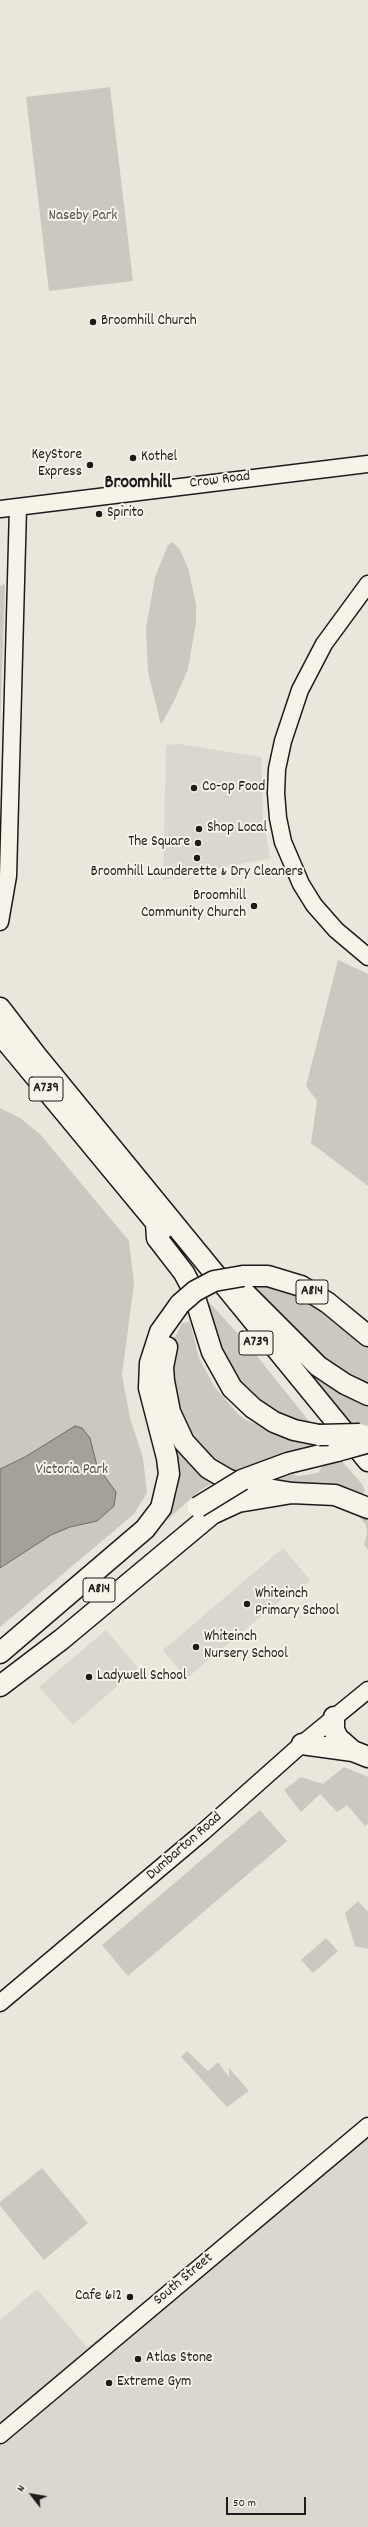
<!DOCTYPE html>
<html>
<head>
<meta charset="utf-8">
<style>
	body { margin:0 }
	#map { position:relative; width:368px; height:2527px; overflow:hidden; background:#eae6dc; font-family:Dekko,sans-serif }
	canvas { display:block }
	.north { position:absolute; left:12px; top:2475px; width:40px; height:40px; -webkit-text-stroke:3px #f7f3e8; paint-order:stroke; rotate:301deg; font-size:11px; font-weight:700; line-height:16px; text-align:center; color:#1c1c1c }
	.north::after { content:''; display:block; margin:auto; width:14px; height:18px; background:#1c1c1c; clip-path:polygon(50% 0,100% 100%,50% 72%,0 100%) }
	.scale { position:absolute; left:226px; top:2497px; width:80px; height:18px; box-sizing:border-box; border:2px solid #1c1c1c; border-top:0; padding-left:5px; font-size:12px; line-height:14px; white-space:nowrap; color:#1c1c1c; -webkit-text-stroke:3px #f7f3e8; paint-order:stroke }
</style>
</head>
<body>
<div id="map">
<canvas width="368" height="2527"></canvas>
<div class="north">N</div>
<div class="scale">50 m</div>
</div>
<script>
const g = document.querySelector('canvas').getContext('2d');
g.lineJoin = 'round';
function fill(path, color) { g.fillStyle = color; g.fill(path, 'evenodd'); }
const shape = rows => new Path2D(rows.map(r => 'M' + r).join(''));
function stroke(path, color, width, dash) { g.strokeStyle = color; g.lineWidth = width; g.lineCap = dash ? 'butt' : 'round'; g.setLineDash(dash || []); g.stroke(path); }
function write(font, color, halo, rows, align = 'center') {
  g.font = font + ' Dekko,sans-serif'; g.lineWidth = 4; g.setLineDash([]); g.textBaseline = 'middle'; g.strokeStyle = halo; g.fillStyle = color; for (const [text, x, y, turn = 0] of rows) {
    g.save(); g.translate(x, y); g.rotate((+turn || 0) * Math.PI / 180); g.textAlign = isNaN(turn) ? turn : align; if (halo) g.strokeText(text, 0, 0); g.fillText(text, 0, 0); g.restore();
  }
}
fill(shape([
	[179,744,261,757,263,817,270,858,163,880,166,745],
	[283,1548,311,1581,290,1592,186,1679,163,1650],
	[106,1630,138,1668,73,1725,39,1687],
	[368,2136,368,2527,0,2527,0,2320,37,2289,87,2347,295,2198]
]), '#dad7ce');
fill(shape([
	[110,87,133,281,49,291,26,97],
	[172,542,179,548,188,568,196,604,196,623,188,669,174,701,161,725,148,672,146,628,155,577,168,545],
	[4,584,5,587,0,727,0,586],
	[338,960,368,974,368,1186,311,1143,317,1101,306,1086],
	[0,1108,20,1118,40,1134,129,1241,134,1283,122,1375,130,1418,143,1458,147,1493,134,1514,0,1627],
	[253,1283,275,1285,308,1300,368,1347,368,1387,327,1367,253,1297],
	[210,1303,249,1346,316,1430,305,1429,239,1392,202,1308],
	[190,1322,199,1358,214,1386,238,1414,246,1420,296,1441,326,1445,234,1473,209,1463,180,1426,169,1350,182,1323],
	[286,1348,368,1401,368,1425,355,1428],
	[175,1447,197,1472,217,1480,198,1492,167,1520,177,1492,179,1478],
	[340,1459,362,1484,365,1490,362,1495,268,1480,292,1474,298,1476,318,1473,324,1464],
	[354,1511,368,1515,368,1549,364,1545,367,1534,366,1525],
	[344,1767,368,1777,368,1824,365,1826,347,1805,337,1812,320,1794,301,1812,284,1790,301,1777,323,1784],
	[260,1810,287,1841,128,1976,102,1945],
	[358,1901,368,1912,368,1949,355,1946,345,1913],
	[326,1938,338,1951,313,1973,301,1960],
	[187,2051,208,2071,218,2062,229,2077,229,2068,249,2091,227,2107,181,2057],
	[42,2168,88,2223,44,2260,0,2206,0,2202]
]), '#ccc8c0');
const water = shape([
	[75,1426,82,1428,90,1438,97,1466,116,1492,114,1506,97,1521,70,1527,51,1535,0,1568,0,1469,25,1457,75,1426]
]);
fill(water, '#a3a19a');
stroke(water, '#6d6c68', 1);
const tertiary = shape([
	[0,509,368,464],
	[368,584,324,644,300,690,283,741,277,769,276,793,278,818,283,842,301,884,314,905,336,930,368,957],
	[0,922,8,876,18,507],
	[0,2003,203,1832,302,1744,368,1690],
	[0,2435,368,2126]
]);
const primary = shape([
	[0,1008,36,1055,368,1461],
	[0,1034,162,1230],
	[156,1223,157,1238,184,1273,192,1288,212,1352,232,1388,253,1408,274,1422,294,1430,319,1435],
	[243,1276,268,1276,301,1286,328,1303,368,1336],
	[241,1289,318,1366,345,1384,368,1395],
	[167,1347,163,1367,164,1381,170,1412,184,1442,208,1468,227,1479,243,1485,292,1493,335,1495,368,1508],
	[242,1480,288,1463,337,1451],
	[0,1653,145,1529,161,1508,169,1474,167,1458,149,1388,150,1363,160,1332,180,1304],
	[0,1686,62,1639,212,1514,238,1502,292,1493],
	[334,1717,334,1730,338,1738,353,1751,368,1757],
	[302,1744,353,1751]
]);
stroke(tertiary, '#1c1c1c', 19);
stroke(primary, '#1c1c1c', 23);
stroke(tertiary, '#f7f3e8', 16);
stroke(primary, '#f7f3e8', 20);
const primaryBridge = shape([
	[180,1304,195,1291,214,1281,243,1276],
	[319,1435,360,1434],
	[337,1451,366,1443],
	[198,1507,242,1480]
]);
stroke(primaryBridge, '#1c1c1c', 23, []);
stroke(primaryBridge, '#f7f3e8', 20);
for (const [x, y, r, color] of [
	[93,322,4,"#1c1c1c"],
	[133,458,4,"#1c1c1c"],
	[90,465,4,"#1c1c1c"],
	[99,514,4,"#1c1c1c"],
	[194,788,4,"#1c1c1c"],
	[199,829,4,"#1c1c1c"],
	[198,843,4,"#1c1c1c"],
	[197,858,4,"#1c1c1c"],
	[254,906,4,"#1c1c1c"],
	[247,1604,4,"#1c1c1c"],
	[196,1647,4,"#1c1c1c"],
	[89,1677,4,"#1c1c1c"],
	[130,2297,4,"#1c1c1c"],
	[138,2359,4,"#1c1c1c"],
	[109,2383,4,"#1c1c1c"]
]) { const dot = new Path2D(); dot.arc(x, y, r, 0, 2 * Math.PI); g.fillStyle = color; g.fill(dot); stroke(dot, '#f7f3e8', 1.5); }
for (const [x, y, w] of [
	[46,1089,34],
	[312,1292,32],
	[256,1343,34],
	[99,1590,32]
]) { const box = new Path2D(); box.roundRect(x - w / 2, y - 12, w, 24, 3); g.fillStyle = '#f7f3e8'; g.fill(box); stroke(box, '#1c1c1c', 1); }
write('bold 14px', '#1c1c1c', null, [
	["A739",46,1089],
	["A814",312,1292],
	["A739",256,1343],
	["A814",99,1590]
]);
write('15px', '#51504d', '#f7f3e8', [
	["Naseby Park",83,217],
	["Victoria Park",72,1471]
]);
write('15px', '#1c1c1c', '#f7f3e8', [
	["Broomhill Church",101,322],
	["KeyStore",82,456,"right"],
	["Express",82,473,"right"],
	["Kothel",141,458],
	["Spirito",107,514],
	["Co-op Food",202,788],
	["Shop Local",207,829],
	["The Square",190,843,"right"],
	["Broomhill Launderette & Dry Cleaners",197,873,"center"],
	["Broomhill",246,897,"right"],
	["Community Church",246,914,"right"],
	["Whiteinch",255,1595],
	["Primary School",255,1612],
	["Whiteinch",204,1638],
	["Nursery School",204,1655],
	["Ladywell School",97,1677],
	["Cafe 612",122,2297,"right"],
	["Atlas Stone",146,2359],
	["Extreme Gym",117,2383]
], 'left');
write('15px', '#1c1c1c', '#f7f3e8', [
	["Crow Road",220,481,-7],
	["Dumbarton Road",185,1847,-41],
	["South Street",184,2280,-40]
]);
write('bold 19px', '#1c1c1c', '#f7f3e8', [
	["Broomhill",138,484]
]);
</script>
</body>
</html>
